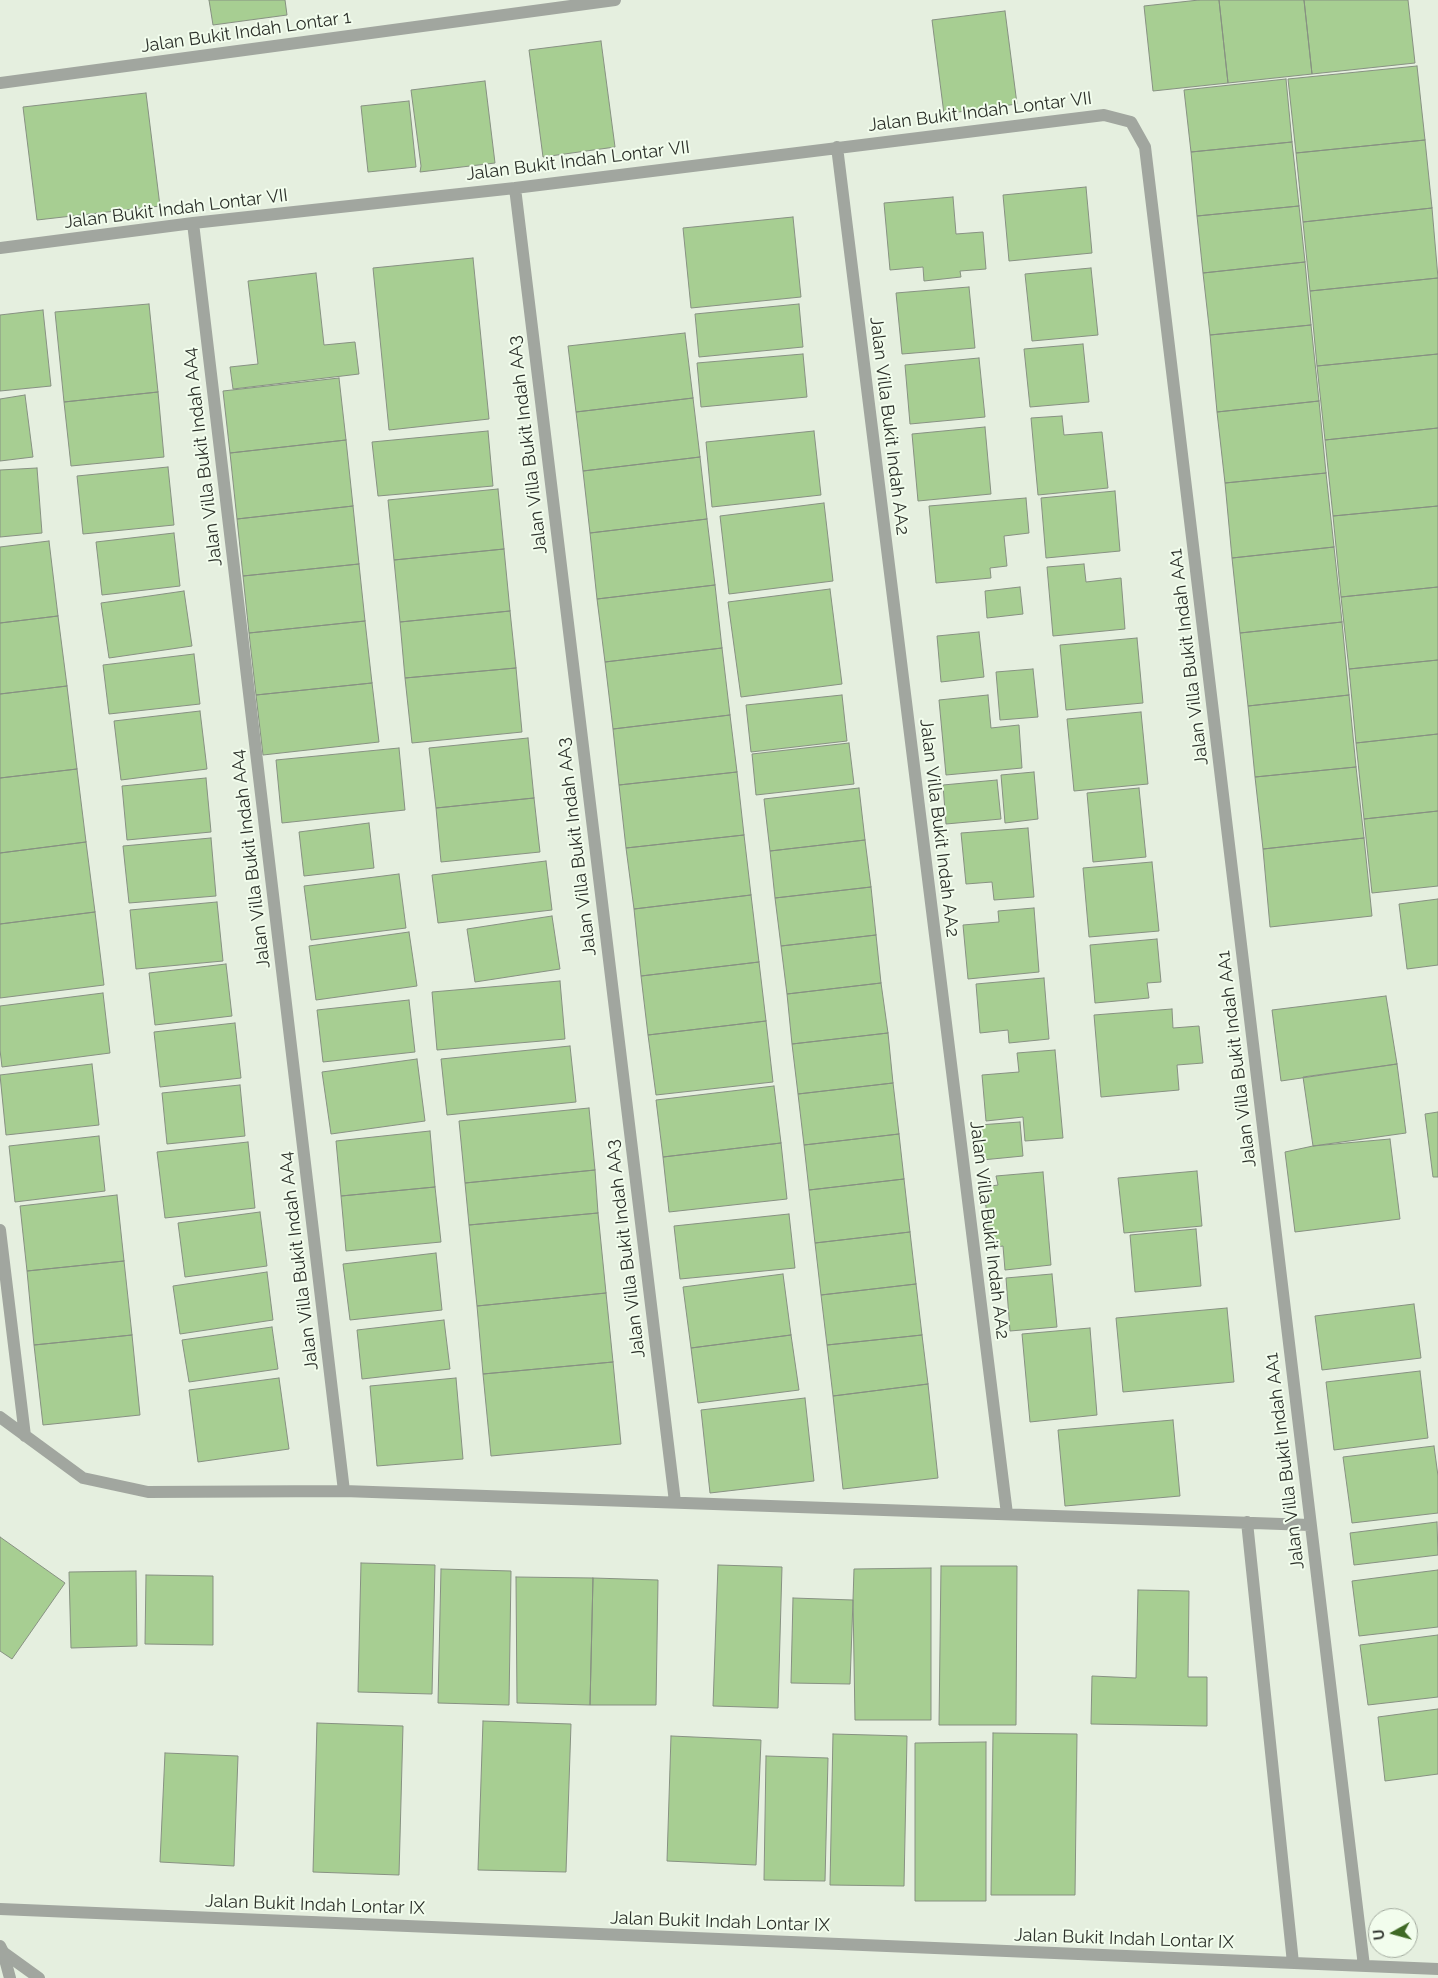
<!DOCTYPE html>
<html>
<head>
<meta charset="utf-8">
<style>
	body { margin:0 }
	#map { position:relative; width:1438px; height:1978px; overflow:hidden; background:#e5efdf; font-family:Raleway,sans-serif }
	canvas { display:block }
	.north { position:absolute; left:1368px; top:1908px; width:50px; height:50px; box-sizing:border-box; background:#f2fded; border:1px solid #a3ab9f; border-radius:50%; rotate:263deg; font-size:14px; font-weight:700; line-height:20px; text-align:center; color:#2c302a }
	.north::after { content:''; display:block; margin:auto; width:18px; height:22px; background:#3f6925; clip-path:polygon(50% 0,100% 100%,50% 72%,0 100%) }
</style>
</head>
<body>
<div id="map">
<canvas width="1438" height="1978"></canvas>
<div class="north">U</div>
</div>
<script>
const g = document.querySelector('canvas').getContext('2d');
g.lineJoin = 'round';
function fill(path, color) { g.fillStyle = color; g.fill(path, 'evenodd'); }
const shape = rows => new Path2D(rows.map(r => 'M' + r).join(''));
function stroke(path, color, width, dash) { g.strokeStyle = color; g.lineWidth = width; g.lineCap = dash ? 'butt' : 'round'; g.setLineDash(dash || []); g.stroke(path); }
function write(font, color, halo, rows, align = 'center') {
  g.font = font + ' Raleway,sans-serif'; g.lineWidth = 4; g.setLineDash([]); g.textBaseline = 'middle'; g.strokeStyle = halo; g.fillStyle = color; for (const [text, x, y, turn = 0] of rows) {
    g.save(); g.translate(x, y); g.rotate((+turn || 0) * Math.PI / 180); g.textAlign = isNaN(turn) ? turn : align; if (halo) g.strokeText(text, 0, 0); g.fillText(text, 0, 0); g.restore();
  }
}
const building = shape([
	[209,0,285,0,287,15,213,25,209,0],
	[1199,0,1219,0,1228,83,1153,91,1144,6,1199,0],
	[1219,0,1304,0,1312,74,1228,83,1219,0],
	[1304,0,1408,0,1415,63,1312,74,1304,0],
	[1005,11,1017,104,944,114,932,20,1005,11],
	[601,41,615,147,543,157,529,50,601,41],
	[1417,66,1425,140,1296,153,1288,79,1417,66],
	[1286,79,1292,142,1191,152,1184,90,1286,79],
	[485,81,495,163,420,172,421,166,411,90,485,81],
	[146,93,160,206,37,220,23,107,146,93],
	[409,101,416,167,368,172,361,106,409,101],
	[1425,140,1432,208,1303,222,1296,153,1425,140],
	[1292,142,1299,206,1197,216,1191,152,1292,142],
	[1086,187,1092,253,1009,261,1003,195,1086,187],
	[953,197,956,234,983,232,986,269,960,271,961,277,924,281,923,267,890,270,884,203,953,197],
	[1299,206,1305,262,1203,273,1197,216,1299,206],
	[1432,208,1438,278,1310,291,1303,222,1432,208],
	[793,217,801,297,691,308,683,228,793,217],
	[473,258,489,419,389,430,373,268,473,258],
	[1305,262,1311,325,1210,335,1203,273,1305,262],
	[1091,268,1098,335,1032,341,1025,274,1091,268],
	[316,273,324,345,355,342,359,374,233,389,230,367,258,364,248,281,316,273],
	[1438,278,1438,354,1317,366,1310,291,1438,278],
	[969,287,975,348,902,354,896,293,969,287],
	[149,304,158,392,64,402,55,312,149,304],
	[799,304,803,347,699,357,695,314,799,304],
	[43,310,51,386,0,391,0,315,43,310],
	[1311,325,1319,401,1217,412,1210,335,1311,325],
	[685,333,693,398,576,412,568,346,685,333],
	[1083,344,1089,402,1030,407,1024,349,1083,344],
	[803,354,807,397,701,407,697,363,803,354],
	[1438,354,1438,428,1325,440,1317,366,1438,354],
	[979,358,985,417,910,424,905,365,979,358],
	[339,378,346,440,230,453,223,391,339,378],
	[158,392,164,457,71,466,64,402,158,392],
	[25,395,33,457,0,461,0,399,25,395],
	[693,398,700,457,583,471,576,412,693,398],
	[1319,401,1326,473,1225,483,1217,412,1319,401],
	[1062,416,1064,435,1102,432,1108,488,1038,495,1031,418,1062,416],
	[985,427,991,494,918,501,912,434,985,427],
	[1438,428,1438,506,1333,516,1325,440,1438,428],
	[488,431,493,486,378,496,372,442,488,431],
	[814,431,821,495,712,507,706,442,814,431],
	[346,440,353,506,237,519,230,453,346,440],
	[700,457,707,519,590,533,583,471,700,457],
	[168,467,174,525,83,534,77,476,168,467],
	[37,468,42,533,0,537,0,470,37,468],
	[1326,473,1334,547,1232,558,1225,483,1326,473],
	[498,489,504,549,394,560,388,500,498,489],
	[1115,491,1120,551,1046,558,1041,498,1115,491],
	[1026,498,1029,533,1004,536,1007,566,990,568,991,578,936,583,929,506,1026,498],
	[824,503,833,581,729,594,720,516,824,503],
	[353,506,359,564,243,576,237,519,353,506],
	[1438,506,1438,587,1341,597,1333,516,1438,506],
	[707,519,715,585,597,599,590,533,707,519],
	[174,533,180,586,102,595,96,542,174,533],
	[49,541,58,616,0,623,0,547,49,541],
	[1334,547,1342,622,1240,633,1232,558,1334,547],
	[504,549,510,611,400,622,394,560,504,549],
	[359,564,365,621,249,633,243,576,359,564],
	[1084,564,1086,582,1121,578,1125,629,1053,636,1047,567,1084,564],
	[715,585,722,648,605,662,597,599,715,585],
	[1020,587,1023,614,987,618,985,591,1020,587],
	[1438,587,1438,660,1349,669,1341,597,1438,587],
	[830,589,842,684,741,697,728,602,830,589],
	[184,591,192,646,109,658,101,603,184,591],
	[510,611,516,668,405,678,400,622,510,611],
	[58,616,67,686,0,694,0,623,58,616],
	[365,621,372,683,256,695,249,633,365,621],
	[1342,622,1349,695,1248,706,1240,633,1342,622],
	[979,632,984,677,941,682,937,636,979,632],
	[1137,638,1143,703,1066,710,1060,645,1137,638],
	[722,648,730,715,613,729,605,662,722,648],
	[194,654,200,704,109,714,103,665,194,654],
	[1438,660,1438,734,1356,743,1349,669,1438,660],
	[516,668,522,732,412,743,405,678,516,668],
	[1033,669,1038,717,1000,720,996,672,1033,669],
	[372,683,379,742,263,755,256,695,372,683],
	[67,686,77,769,0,778,0,694,67,686],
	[842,695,847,741,751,752,746,705,842,695],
	[988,695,991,728,1019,725,1022,768,946,775,939,700,988,695],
	[1349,695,1356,767,1255,777,1248,706,1349,695],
	[200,711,207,769,121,780,114,721,200,711],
	[1141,712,1148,784,1074,791,1067,719,1141,712],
	[730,715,737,772,619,785,613,729,730,715],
	[1438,734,1438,811,1364,819,1356,743,1438,734],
	[528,738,534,798,436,808,429,748,528,738],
	[849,743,854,784,756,795,752,754,849,743],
	[399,748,405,810,282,823,276,760,399,748],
	[1356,767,1364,838,1263,849,1255,777,1356,767],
	[77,769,86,842,0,853,0,778,77,769],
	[737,772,744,835,626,848,619,785,737,772],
	[1034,772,1038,819,1005,823,1001,775,1034,772],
	[206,778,211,832,127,840,122,786,206,778],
	[997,780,1001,819,946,824,943,785,997,780],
	[859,788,865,840,770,851,764,799,859,788],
	[1139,788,1146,857,1093,862,1087,793,1139,788],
	[534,798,540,852,441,862,436,808,534,798],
	[1438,811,1438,886,1372,893,1364,819,1438,811],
	[369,823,374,868,304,876,299,832,369,823],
	[1028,828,1034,897,994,900,992,882,966,884,961,833,1028,828],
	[744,835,751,895,634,909,626,848,744,835],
	[211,838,216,896,129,903,123,846,211,838],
	[1364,838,1372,916,1270,927,1263,849,1364,838],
	[865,840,871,887,775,898,770,851,865,840],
	[86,842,95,912,0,924,0,853,86,842],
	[546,861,552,910,438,923,432,875,546,861],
	[1152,862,1159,931,1089,937,1083,868,1152,862],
	[399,874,406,928,311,940,304,886,399,874],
	[871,887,876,935,781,946,775,898,871,887],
	[751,895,759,962,641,976,634,909,751,895],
	[1438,899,1438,965,1407,969,1399,904,1438,899],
	[217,902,223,961,136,969,130,910,217,902],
	[1034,908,1039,972,968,979,963,925,999,922,998,911,1034,908],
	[95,912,104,985,0,998,0,924,95,912],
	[552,916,560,969,475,982,467,929,552,916],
	[409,932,417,986,316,1000,309,946,409,932],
	[876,935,881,983,787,994,781,946,876,935],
	[1157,939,1161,982,1147,983,1149,998,1095,1003,1090,945,1157,939],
	[759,962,766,1021,648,1035,641,976,759,962],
	[226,964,232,1016,155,1025,149,973,226,964],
	[1044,978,1049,1039,1009,1043,1008,1030,980,1033,976,984,1044,978],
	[560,981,565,1039,437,1050,432,992,560,981],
	[881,983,888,1033,792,1044,787,994,881,983],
	[103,993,110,1053,2,1067,0,1050,0,1006,103,993],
	[1386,996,1397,1064,1281,1081,1272,1010,1386,996],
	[409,1000,415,1052,323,1062,317,1010,409,1000],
	[1172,1009,1173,1028,1199,1026,1203,1063,1177,1065,1179,1090,1101,1097,1094,1015,1172,1009],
	[766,1021,773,1082,656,1095,648,1035,766,1021],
	[235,1023,241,1078,160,1087,154,1032,235,1023],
	[888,1033,893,1083,798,1094,792,1044,888,1033],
	[570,1046,576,1102,447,1115,441,1059,570,1046],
	[1055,1050,1063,1138,1025,1141,1023,1117,986,1121,982,1075,1019,1072,1017,1053,1055,1050],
	[417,1059,425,1121,331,1134,322,1072,417,1059],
	[92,1064,99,1125,6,1135,0,1075,92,1064],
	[1397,1064,1406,1133,1313,1146,1303,1077,1397,1064],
	[893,1083,899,1134,804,1145,798,1094,893,1083],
	[240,1085,245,1136,167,1144,162,1093,240,1085],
	[774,1086,781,1143,663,1157,656,1100,774,1086],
	[589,1108,595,1170,465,1183,459,1121,589,1108],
	[1438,1112,1438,1177,1433,1177,1425,1114,1438,1112],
	[1020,1122,1023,1156,982,1160,979,1125,1020,1122],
	[430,1131,435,1187,341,1196,336,1141,430,1131],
	[899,1134,904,1179,809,1190,804,1145,899,1134],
	[99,1136,105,1191,15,1202,9,1146,99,1136],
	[1390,1139,1400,1219,1295,1232,1285,1152,1313,1146,1390,1139],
	[248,1142,255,1208,165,1218,157,1152,248,1142],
	[781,1143,787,1199,669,1212,663,1157,781,1143],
	[595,1170,598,1213,469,1225,465,1183,595,1170],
	[1197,1171,1202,1226,1124,1233,1118,1178,1197,1171],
	[1043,1172,1051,1265,1005,1270,1003,1246,990,1248,984,1187,998,1185,996,1176,1043,1172],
	[904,1179,910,1232,815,1243,809,1190,904,1179],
	[435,1187,441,1242,346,1251,341,1196,435,1187],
	[117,1195,124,1261,27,1271,20,1206,117,1195],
	[260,1212,267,1266,185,1277,178,1223,260,1212],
	[598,1213,606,1293,477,1306,469,1225,598,1213],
	[789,1214,795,1268,680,1279,674,1226,789,1214],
	[1196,1229,1201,1286,1135,1292,1130,1235,1196,1229],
	[910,1232,916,1284,821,1295,815,1243,910,1232],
	[436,1253,442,1310,350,1320,343,1264,436,1253],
	[124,1261,132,1335,34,1345,27,1271,124,1261],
	[267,1272,273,1320,180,1334,173,1286,267,1272],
	[783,1274,791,1335,691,1348,683,1287,783,1274],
	[1052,1274,1057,1327,1010,1331,1006,1278,1052,1274],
	[916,1284,922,1335,827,1345,821,1295,916,1284],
	[606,1293,613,1362,483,1374,477,1306,606,1293],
	[1414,1304,1421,1358,1322,1370,1315,1316,1414,1304],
	[1227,1308,1234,1382,1123,1392,1116,1318,1227,1308],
	[444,1320,450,1369,362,1379,357,1330,444,1320],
	[272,1327,278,1369,189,1382,182,1340,272,1327],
	[1090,1328,1097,1415,1030,1422,1022,1334,1090,1328],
	[132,1335,140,1415,43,1425,34,1345,132,1335],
	[791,1335,799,1390,698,1403,691,1348,791,1335],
	[922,1335,928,1384,833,1396,827,1345,922,1335],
	[613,1362,621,1444,491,1456,483,1374,613,1362],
	[1420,1371,1428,1438,1334,1450,1326,1382,1420,1371],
	[279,1378,289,1449,198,1462,189,1390,279,1378],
	[456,1378,463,1459,377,1466,370,1386,456,1378],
	[928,1384,938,1478,843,1489,833,1396,928,1384],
	[805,1398,814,1481,710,1493,701,1410,805,1398],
	[1173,1420,1180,1496,1065,1506,1058,1430,1173,1420],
	[1434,1446,1438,1476,1438,1513,1352,1523,1343,1457,1434,1446],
	[1437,1522,1438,1555,1354,1565,1350,1533,1437,1522],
	[0,1537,65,1583,12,1659,0,1651,0,1537],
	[361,1563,435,1565,432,1694,358,1692,361,1563],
	[718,1565,782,1567,778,1708,713,1706,718,1565],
	[941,1566,1017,1566,1016,1725,939,1725,941,1566],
	[931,1568,931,1720,855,1720,853,1600,854,1569,931,1568],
	[441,1569,511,1571,509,1705,438,1703,441,1569],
	[1438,1570,1438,1627,1359,1636,1352,1581,1438,1570],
	[136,1571,137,1646,71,1648,69,1572,136,1571],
	[146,1575,213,1576,213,1645,145,1644,146,1575],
	[516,1577,593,1578,590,1705,517,1703,516,1577],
	[593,1578,658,1580,656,1705,590,1705,593,1578],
	[1138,1590,1189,1591,1188,1677,1207,1677,1207,1726,1091,1724,1092,1676,1136,1678,1138,1590],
	[793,1598,853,1600,850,1684,791,1683,793,1598],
	[1438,1635,1438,1697,1368,1705,1360,1645,1438,1635],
	[1438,1709,1438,1774,1385,1781,1378,1717,1438,1709],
	[483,1721,571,1724,566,1872,478,1870,483,1721],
	[317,1723,403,1726,399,1875,313,1872,317,1723],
	[993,1733,1077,1734,1075,1895,991,1895,993,1733],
	[833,1734,907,1736,904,1886,830,1885,833,1734],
	[671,1736,761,1740,756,1865,667,1861,671,1736],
	[986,1742,986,1901,915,1901,915,1743,986,1742],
	[165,1753,238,1756,234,1866,160,1862,165,1753],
	[766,1756,828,1758,825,1881,764,1880,766,1756]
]);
fill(building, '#a7ce92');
stroke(building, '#879182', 1);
stroke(shape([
	[0,83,615,0],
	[837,147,1007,1514],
	[515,188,675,1502],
	[193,223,344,1491],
	[0,248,193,223,515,188,1104,115,1131,122,1145,147,1364,1966],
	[0,1230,25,1436],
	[0,1417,83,1478,148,1492,344,1491,1310,1525],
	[1247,1522,1293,1963],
	[0,1909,1438,1969],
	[3,1952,39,1978]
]), '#a1a69f', 12);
stroke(shape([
	[0,1946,3,1952,10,1978]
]), '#a1a69f', 12);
write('18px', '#2c302a', '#f2fded', [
	["Jalan Bukit Indah Lontar 1",246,32,-8],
	["Jalan Bukit Indah Lontar VII",980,112,-7],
	["Jalan Bukit Indah Lontar VII",578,161,-7],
	["Jalan Bukit Indah Lontar VII",176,209,-7],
	["Jalan Villa Bukit Indah AA2",889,426,83],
	["Jalan Villa Bukit Indah AA3",528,445,-97],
	["Jalan Villa Bukit Indah AA4",203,457,-97],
	["Jalan Villa Bukit Indah AA1",1189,657,-97],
	["Jalan Villa Bukit Indah AA2",939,828,83],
	["Jalan Villa Bukit Indah AA3",577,847,-97],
	["Jalan Villa Bukit Indah AA4",251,859,-97],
	["Jalan Villa Bukit Indah AA1",1237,1059,-97],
	["Jalan Villa Bukit Indah AA2",989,1230,83],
	["Jalan Villa Bukit Indah AA3",626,1249,-97],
	["Jalan Villa Bukit Indah AA4",299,1261,-97],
	["Jalan Villa Bukit Indah AA1",1285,1461,-97],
	["Jalan Bukit Indah Lontar IX",315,1905,2],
	["Jalan Bukit Indah Lontar IX",720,1922,2],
	["Jalan Bukit Indah Lontar IX",1124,1939,2]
]);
</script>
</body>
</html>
